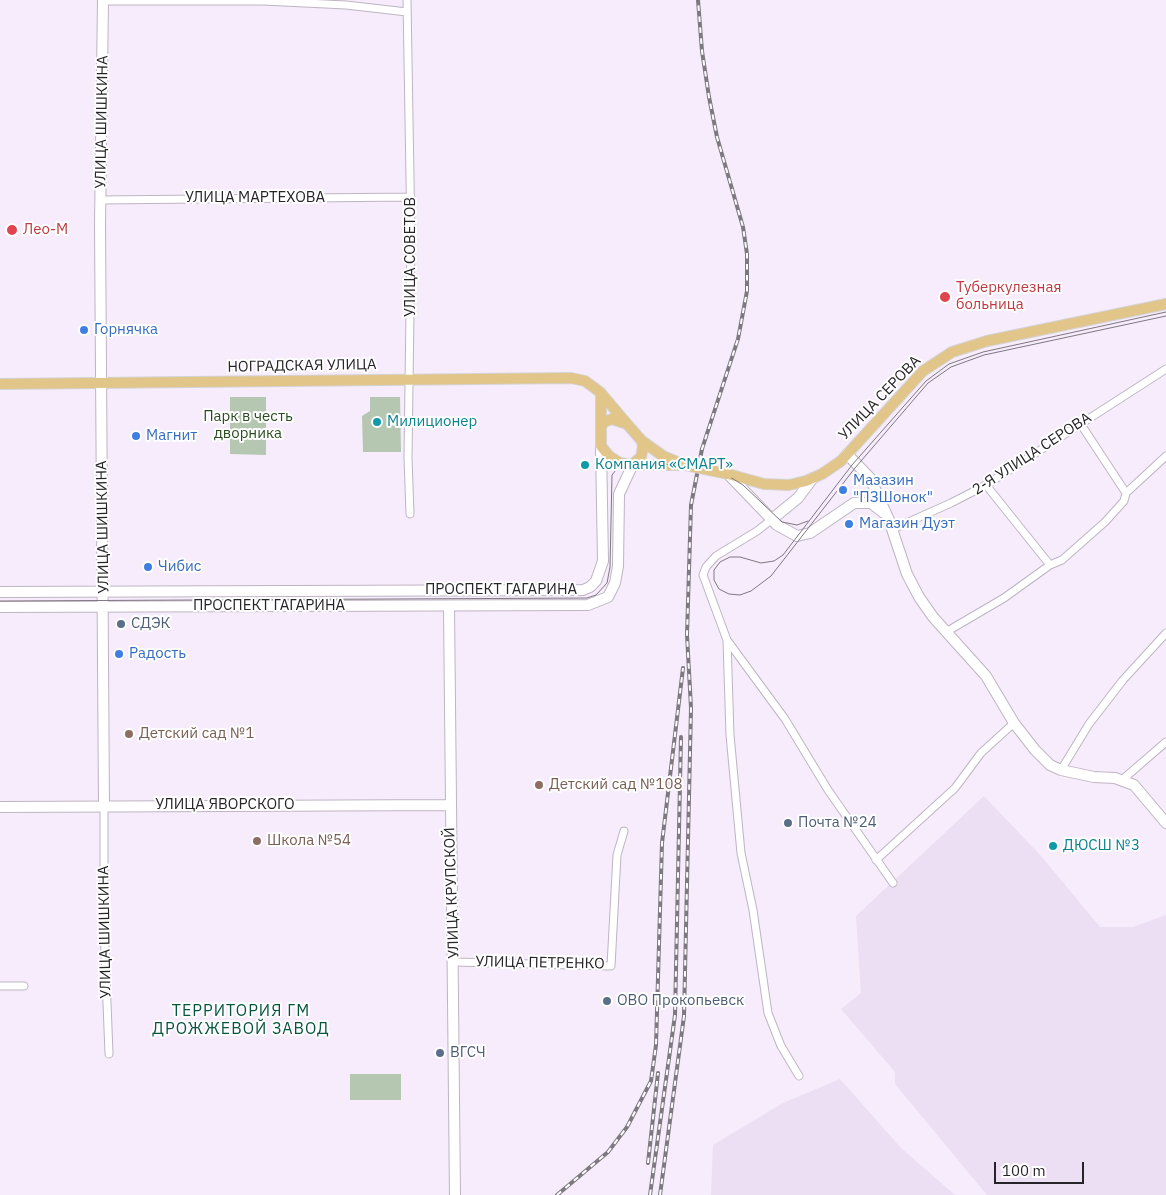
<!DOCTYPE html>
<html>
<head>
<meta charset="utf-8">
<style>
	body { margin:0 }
	#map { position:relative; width:1166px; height:1195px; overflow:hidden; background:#f6ecfb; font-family:"IBM Plex Sans",sans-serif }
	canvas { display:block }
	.scale { position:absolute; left:994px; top:1162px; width:90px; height:22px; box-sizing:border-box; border:2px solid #272429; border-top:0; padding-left:6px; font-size:15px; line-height:18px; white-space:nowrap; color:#272429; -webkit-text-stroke:4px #fff; paint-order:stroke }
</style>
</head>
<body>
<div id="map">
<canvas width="1166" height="1195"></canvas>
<div class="scale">100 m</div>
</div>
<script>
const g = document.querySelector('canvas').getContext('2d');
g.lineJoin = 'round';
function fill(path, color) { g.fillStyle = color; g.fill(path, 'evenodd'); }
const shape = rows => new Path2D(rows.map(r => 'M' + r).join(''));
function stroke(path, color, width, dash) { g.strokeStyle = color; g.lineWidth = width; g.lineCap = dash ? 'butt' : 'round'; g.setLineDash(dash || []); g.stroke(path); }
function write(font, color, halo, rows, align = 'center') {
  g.font = font + ' "IBM Plex Sans",sans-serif'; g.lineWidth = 4; g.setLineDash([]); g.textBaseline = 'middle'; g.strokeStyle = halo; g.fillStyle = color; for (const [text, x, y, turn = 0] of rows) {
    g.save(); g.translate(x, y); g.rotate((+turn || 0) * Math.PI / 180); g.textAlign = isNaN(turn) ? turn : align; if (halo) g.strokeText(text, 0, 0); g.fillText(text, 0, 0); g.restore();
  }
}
fill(shape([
	[984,796,1041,856,1100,927,1133,927,1166,915,1166,1195,987,1195,895,1084,895,1072,841,1009,861,993,856,916],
	[840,1079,901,1148,955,1195,711,1195,713,1145,783,1103]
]), '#ecdef3');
fill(shape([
	[230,397,266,397,266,455,230,454],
	[370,397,400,397,401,452,363,452,362,416,370,411],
	[350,1074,401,1074,401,1100,350,1100]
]), '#b6c7b1');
const street = shape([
	[407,0,411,237,408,458,410,514],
	[103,1,263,1,346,5,407,12],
	[100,200,411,197],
	[1080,423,1126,493],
	[986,485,1050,565],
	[771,520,757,531,716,556,706,567,703,575,727,640,730,735,741,853,753,910,768,1013,781,1046,799,1076],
	[893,529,951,503,986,485,1166,369],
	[946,632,1004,598,1050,565,1062,560,1105,522,1124,501,1126,493,1166,456],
	[727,640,785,719,828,790,893,883],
	[1061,770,1089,724,1123,680,1166,633],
	[1122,780,1166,742],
	[104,805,104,926,109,1054],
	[876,860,955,788,981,753,1014,723],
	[454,962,611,966,617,855,624,831],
	[0,986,24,986]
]);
const secondary = shape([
	[103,0,100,225,104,805],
	[847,454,870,478,889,520,907,574,919,597,933,617,986,676,1014,723,1035,750,1050,765,1061,770,1094,777,1115,778,1134,785,1166,823],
	[728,474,777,525,797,536,810,533,854,503,871,503,884,513],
	[771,520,798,498,813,478],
	[0,592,583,590,590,587,596,581,603,561,601,446],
	[449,606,455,1195],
	[0,607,588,605,608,597,615,583,618,566,619,494,633,464],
	[0,807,450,805]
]);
const primary = shape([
	[0,384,571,378,585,381,600,392,627,424],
	[601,393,601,446,609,456,620,463,630,465,685,465],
	[601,427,604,422,612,419,627,424,642,441,643,447,641,457,633,464],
	[642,441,663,456,680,463],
	[728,474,764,484,789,485,806,481,822,474,841,461,923,371,952,352,987,341,1166,304]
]);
stroke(street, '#beb5c3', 9);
stroke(secondary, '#beb5c3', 12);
stroke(primary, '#d4d3d4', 12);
stroke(street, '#fff', 7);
stroke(secondary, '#fff', 10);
stroke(primary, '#e1c589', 10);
stroke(shape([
	[1166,312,983,352,949,364,926,381,852,465,783,555,774,561,761,563,740,557,730,557,720,562,714,570,714,580,719,589,729,594,740,595,751,591,771,576,855,468,928,383,951,367,984,355,1166,316],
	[0,601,587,598,596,595,607,583,610,567,612,475,619,466,631,462,665,464,730,477,743,485,782,522,797,525,808,521]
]), '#7e7881', 1);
const rail = shape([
	[648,1163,658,1073],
	[557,1195,608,1152,627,1127,651,1081,656,1045,662,843,683,668],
	[650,1195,675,1015,681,737],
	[660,1195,684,1016,691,708,687,635,691,505,702,449,738,339,747,291,747,254,743,227,717,137,709,97,702,51,698,0]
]);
stroke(rail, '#7e7881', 4);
stroke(rail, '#fff', 2, [5.5]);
const primaryBridge = shape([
	[685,465,728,474]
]);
stroke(primaryBridge, '#d4d3d4', 12, []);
stroke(primaryBridge, '#e1c589', 10);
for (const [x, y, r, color] of [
	[12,230,6,"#e0444e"],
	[945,297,6,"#e0444e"],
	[84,330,5,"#3f7fe0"],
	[377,422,5,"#0f9aa8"],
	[136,436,5,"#3f7fe0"],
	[585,465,5,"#0f9aa8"],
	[843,490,5,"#3f7fe0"],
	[849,524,5,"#3f7fe0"],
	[148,567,5,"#3f7fe0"],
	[121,624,5,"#5c6f8a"],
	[119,654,5,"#3f7fe0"],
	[129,734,5,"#8d6e63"],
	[539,785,5,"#8d6e63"],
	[788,823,5,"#5c6f8a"],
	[257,841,5,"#8d6e63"],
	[1053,846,5,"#0f9aa8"],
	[607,1001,5,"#5c6f8a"],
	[440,1053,5,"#5c6f8a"]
]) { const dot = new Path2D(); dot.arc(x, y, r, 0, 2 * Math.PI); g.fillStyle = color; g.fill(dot); stroke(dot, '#fff', 2); }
write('15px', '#272429', '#fff', [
	["УЛИЦА ШИШКИНА",102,122,-89],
	["УЛИЦА МАРТЕХОВА",255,198],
	["УЛИЦА СОВЕТОВ",411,257,-90],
	["НОГРАДСКАЯ УЛИЦА",302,366,-1],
	["УЛИЦА СЕРОВА",880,398,-46],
	["2-Я УЛИЦА СЕРОВА",1032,454,-33],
	["УЛИЦА ШИШКИНА",103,527,-91],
	["ПРОСПЕКТ ГАГАРИНА",501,590],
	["ПРОСПЕКТ ГАГАРИНА",269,606],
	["УЛИЦА ЯВОРСКОГО",225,805],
	["УЛИЦА КРУПСКОЙ",452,893,-92],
	["УЛИЦА ШИШКИНА",105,932,-91],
	["УЛИЦА ПЕТРЕНКО",540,963,1]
]);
write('15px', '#be3a42', '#fff', [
	["Лео-М",23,230],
	["Туберкулезная",956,288],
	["больница",956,305]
], 'left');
write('15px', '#366cbe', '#fff', [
	["Горнячка",94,330],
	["Магнит",146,436],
	["Мазазин",853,481],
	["\"ПЗШонок\"",853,498],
	["Магазин Дуэт",859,524],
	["Чибис",158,567],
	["Радость",129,654]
], 'left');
write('15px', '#2a4c21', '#fff', [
	["Парк в честь",248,417],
	["дворника",248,434]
]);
write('15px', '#0d838f', '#fff', [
	["Милиционер",387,422],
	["Компания «СМАРТ»",595,465],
	["ДЮСШ №3",1063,846]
], 'left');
write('15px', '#4e5e75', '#fff', [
	["СДЭК",131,624],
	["Почта №24",798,823],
	["ОВО Прокопьевск",617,1001],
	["ВГСЧ",450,1053]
], 'left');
write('15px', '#785e54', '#fff', [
	["Детский сад №1",139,734],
	["Детский сад №108",549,785],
	["Школа №54",267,841]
], 'left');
g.letterSpacing = '1px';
write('16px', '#08553e', '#fff', [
	["ТЕРРИТОРИЯ ГМ",241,1011],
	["ДРОЖЖЕВОЙ ЗАВОД",241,1029]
]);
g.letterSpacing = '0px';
</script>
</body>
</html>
